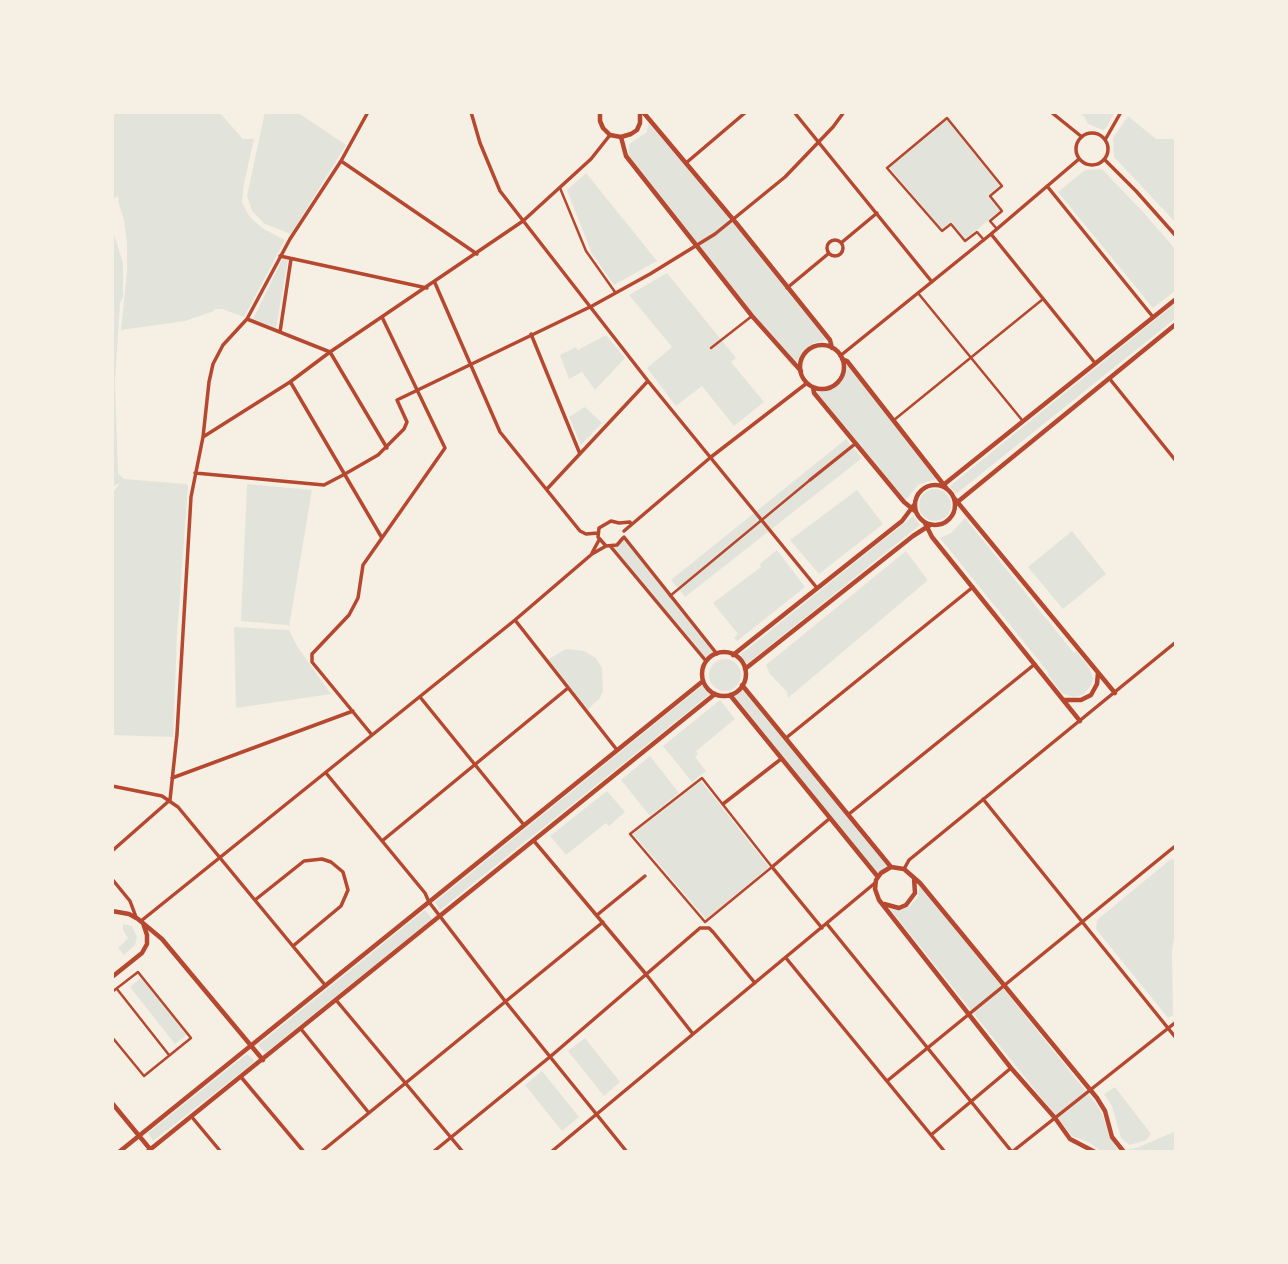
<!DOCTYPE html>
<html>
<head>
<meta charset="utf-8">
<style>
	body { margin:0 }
	#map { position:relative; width:1288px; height:1264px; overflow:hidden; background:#f6efe4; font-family:Helvetica,sans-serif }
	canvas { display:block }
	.frame { position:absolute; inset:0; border:114px solid #f6efe4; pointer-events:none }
</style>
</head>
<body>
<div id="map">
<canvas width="1288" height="1264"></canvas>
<div class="frame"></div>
</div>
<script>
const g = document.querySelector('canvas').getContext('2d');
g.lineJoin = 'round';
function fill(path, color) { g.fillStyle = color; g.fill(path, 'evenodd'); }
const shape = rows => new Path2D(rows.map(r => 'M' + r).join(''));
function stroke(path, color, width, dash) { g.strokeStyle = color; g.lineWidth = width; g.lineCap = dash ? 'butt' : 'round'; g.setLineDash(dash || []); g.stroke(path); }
fill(shape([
	[112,112,219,112,243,139,254,139,244,183,242,202,249,216,262,228,285,240,244,317,222,309,215,309,214,311,185,321,121,330,127,272,127,243,124,220,118,201,119,199,117,196,112,200],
	[265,112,297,112,346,145,291,234,265,224,252,211,247,196],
	[1078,112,1115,112,1106,128,1103,130,1088,124,1085,117],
	[1128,116,1156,139,1176,139,1176,223,1114,157,1113,138],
	[946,119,1000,186,988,195,1000,211,965,239,952,222,942,229,889,167],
	[649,124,734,220,829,339,814,343,805,349,793,368,628,155,629,144,646,133],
	[1102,169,1144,213,1176,250,1176,290,1153,308,1058,192,1085,170],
	[586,173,657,261,614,285,592,254,567,190],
	[112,228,123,263,123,297,120,303,115,382,118,473,124,479,186,484,188,486,177,635,173,737,112,735,112,493,120,483,112,487],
	[283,258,288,260,276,328,253,319],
	[667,273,736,358,731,362,764,402,734,426,702,386,676,406,647,368,672,347,629,295],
	[1176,303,1176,318,956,494,950,486],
	[606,335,625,358,595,390,582,372,569,379,560,355,576,347,578,350],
	[847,361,939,478,918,485,904,502,812,390,828,390,842,381],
	[585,407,602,423,581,445,569,417],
	[846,439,862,458,685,597,671,580],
	[247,484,312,490,289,627,287,625,241,621],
	'919 505a16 16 0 1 1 32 0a16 16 0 1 1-32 0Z',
	[857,490,883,524,819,574,790,540],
	[913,516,920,525,747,664,740,655],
	[965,518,1074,653,1076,651,1089,667,1093,678,1091,685,1084,694,1074,697,1062,693,1048,675,1048,672,940,538,951,533],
	[1072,531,1106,574,1063,609,1028,567],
	[624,537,717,654,706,661,611,547,617,545],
	[777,550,805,587,737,641,734,638,738,634,713,603,761,567,760,564],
	[906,551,927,579,927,581,788,698,787,692,770,674,766,665],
	[234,627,289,630,297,646,331,694,236,708],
	[566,649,584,651,596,658,602,668,603,691,600,698,586,711,547,660],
	'709 675a16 16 0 1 1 32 0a16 16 0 1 1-32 0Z',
	[703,685,710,694,440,910,435,902],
	[742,685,891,867,878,877,730,695],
	[720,700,735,719,696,751,698,754,695,757,706,771,692,782,663,746],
	[650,756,679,793,650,816,621,780],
	[701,781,769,867,706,919,633,834],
	[607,791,625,812,609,826,606,823,566,855,550,836],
	[1171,859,1176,860,1176,928,1172,951,1173,1015,1168,1018,1096,929,1097,920],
	[920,885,1097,1105,1103,1115,1109,1136,1119,1152,1102,1152,1090,1143,1072,1136,890,909,900,910,910,906,917,898],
	[425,910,432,919,265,1053,258,1045],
	[123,924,132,926,137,937,135,945,124,955,118,948,128,938,123,930],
	[142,977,188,1034,175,1044,130,987],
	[585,1038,620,1082,604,1096,568,1051],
	[247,1054,254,1060,253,1063,153,1141,148,1133],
	[542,1071,579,1117,562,1131,525,1085],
	[1115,1087,1151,1134,1146,1140,1130,1145,1121,1138,1112,1106,1104,1094],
	[1176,1131,1176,1152,1129,1152,1126,1150,1139,1147]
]), '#e2e4dc');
stroke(shape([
	[560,188,586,251,615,292],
	[984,240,977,232,965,241,951,224,942,231,887,168,947,118,1002,186,990,196,1002,211,990,221,997,229],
	[918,293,1022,420],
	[711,348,752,316],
	[894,420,1043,299],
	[670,596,810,480],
	[702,778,772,867,705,922,630,834,702,778],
	[117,989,169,1055],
	[112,992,138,972,191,1038,144,1076,112,1037]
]), '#b5482f', 2.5);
stroke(shape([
	[471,112,480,143,500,191,648,381,817,588],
	[794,112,932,282],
	[1051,112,1082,137],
	'1076 149a16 16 0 1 1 32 0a16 16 0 1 1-32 0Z',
	[1105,140,1121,112],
	[1104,159,1136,191,1176,236],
	[341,161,477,254],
	[686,163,746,112],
	[1047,186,1153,317],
	[991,234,1095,363],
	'827 248a8 8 0 1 1 16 0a8 8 0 1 1-16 0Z',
	[841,243,877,213],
	[280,256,427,288],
	[435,283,500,432,580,531,586,534,598,533],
	[787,288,828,254],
	[247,319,330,352,387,448],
	[280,332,291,259],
	[531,334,580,454],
	[840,356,991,234,1079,159],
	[1109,378,1176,461],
	[291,383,382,538],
	[203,437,290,382,330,352,523,221,591,159,610,135],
	[195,473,324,485,345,474,378,455,404,429,407,422,397,400,592,306,650,274,715,234,785,177,833,127,844,112],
	[810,480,855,444],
	[547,489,648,381],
	[624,531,711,457,807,383],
	[624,537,717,654],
	[623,538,617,545,606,546,598,537,599,528,611,521,619,523,630,522],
	[611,547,706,661],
	[592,553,599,540],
	[515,620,617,750],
	[420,697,524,825],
	[372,735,312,662,312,654,349,615,358,598,363,565,445,448,382,317],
	[786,738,973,587],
	[326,773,425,893,429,902,505,1001,627,1152],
	[172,778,353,711],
	[112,786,162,796,178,807,325,985],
	[983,799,1176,1038],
	[170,800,177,734,191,497,203,437,209,382,213,364,223,345,247,319,290,239,341,161,368,112],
	[723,804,781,759],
	[849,814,1035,664],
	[382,841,568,688],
	[534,841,645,973,693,1034],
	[112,851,170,800],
	[904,869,909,860,1176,642],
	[112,879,130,901,136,917],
	[255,900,304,861,322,859,331,862,343,872,348,890,341,906,293,946],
	[597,915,645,876],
	[141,921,515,620,592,554,606,546],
	[827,924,1012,1152],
	[822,928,772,867,829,819],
	[786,958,945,1152],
	[336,1000,463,1152],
	[301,1029,369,1113],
	[241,1077,304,1152],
	[887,1081,1174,847,1176,849],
	[191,1116,221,1152],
	[931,1135,1011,1068],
	[321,1152,603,922],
	[433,1152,551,1056,700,928,709,928,713,932,755,983],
	[551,1152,875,883],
	[1012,1152,1176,1022]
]), '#b5482f', 3.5);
stroke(shape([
	[600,112,600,121,603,128,610,135,621,137,631,134,637,130,640,123,640,112],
	[643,112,737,224,830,340,832,348],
	[621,137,626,156,752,316,801,371],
	'800 367a22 22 0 1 1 44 0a22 22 0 1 1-44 0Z',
	[842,359,847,361,947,489],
	[813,387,814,393,904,502,915,511],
	'915 505a20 20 0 1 1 40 0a20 20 0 1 1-40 0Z',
	[942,486,1176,299],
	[954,498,1115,693],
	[955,504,1176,324],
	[925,523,932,537,1080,721],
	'702 674a22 22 0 1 1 44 0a22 22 0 1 1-44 0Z',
	[733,655,902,521,914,505],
	[745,669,913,536,930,525],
	[742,685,891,867],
	[730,695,878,877],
	[1063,700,1081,700,1091,695,1097,684,1098,673],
	[884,904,899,908,906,905,915,893,914,878],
	[112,911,129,914,138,919,162,939,263,1060],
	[112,977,142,953,147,944,147,935,143,923],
	[112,1103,150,1149],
	[119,1152,703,681],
	[147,1152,715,694],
	[1095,1152,1070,1139,1055,1118,1011,1068,879,900,875,889,876,880,881,873,891,867,904,869,920,883,1097,1098,1105,1111,1112,1137,1124,1152]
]), '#b5482f', 4.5);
</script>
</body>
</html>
